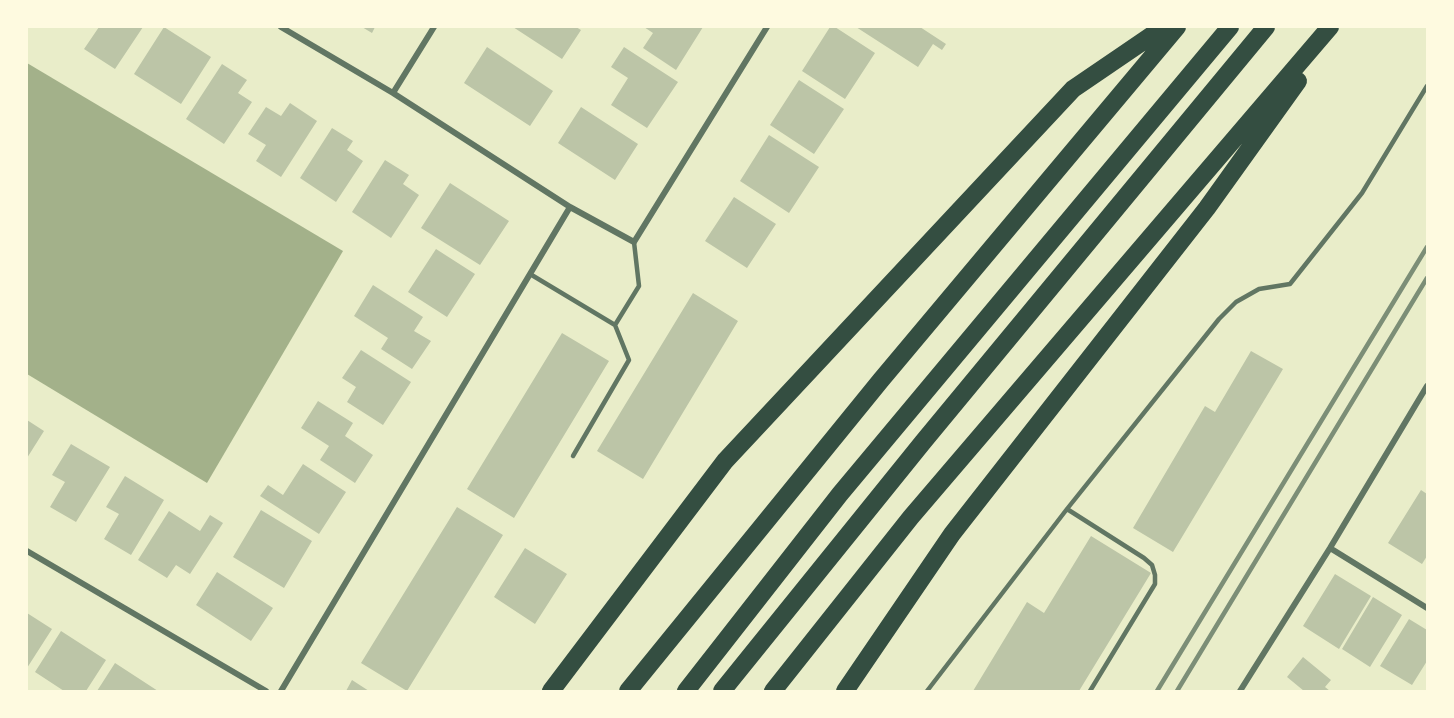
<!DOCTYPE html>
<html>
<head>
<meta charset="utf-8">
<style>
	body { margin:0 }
	#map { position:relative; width:1454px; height:718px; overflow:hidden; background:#e9edc9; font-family:Cabin,sans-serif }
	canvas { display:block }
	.frame { position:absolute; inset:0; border:28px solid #fefae0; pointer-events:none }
</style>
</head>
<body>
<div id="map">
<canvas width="1454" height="718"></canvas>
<div class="frame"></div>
</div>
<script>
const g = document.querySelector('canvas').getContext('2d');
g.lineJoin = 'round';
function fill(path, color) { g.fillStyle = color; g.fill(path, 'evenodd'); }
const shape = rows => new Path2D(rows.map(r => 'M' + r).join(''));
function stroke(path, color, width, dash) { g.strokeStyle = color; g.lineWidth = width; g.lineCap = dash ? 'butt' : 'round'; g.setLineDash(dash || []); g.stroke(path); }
fill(shape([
	[27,63,343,251,207,483,27,374]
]), '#a3b18a');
fill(shape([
	[99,27,143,27,115,69,84,49],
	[164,27,211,57,181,104,134,74],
	[362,27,375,27,372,33],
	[513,27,576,27,581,30,562,59],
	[644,27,703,27,676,70,643,48,653,33],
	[830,27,835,27,875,53,845,99,802,71],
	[856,27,920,27,946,44,942,50,933,44,918,67],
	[487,47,553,91,530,126,464,83],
	[624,47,678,82,647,128,611,105,628,78,611,67],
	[222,64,247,80,238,93,252,102,224,144,186,119],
	[799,80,844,109,814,154,770,125],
	[290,103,317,121,281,177,256,161,266,145,248,134,266,107,281,116],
	[581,107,638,144,615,180,558,143],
	[332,128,353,141,347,150,363,161,336,202,300,178],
	[769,135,819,167,789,213,740,181],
	[385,160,409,175,403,184,419,195,391,238,352,212],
	[450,183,509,221,480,265,421,228],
	[734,197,776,224,747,268,705,241],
	[436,249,475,274,447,317,408,292],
	[373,285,423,317,414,331,431,341,412,369,381,349,388,338,354,316],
	[693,293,738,321,643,479,597,451],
	[562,333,609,361,514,518,467,489],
	[361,350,411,382,383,425,347,402,356,387,342,378],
	[1251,351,1283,369,1173,552,1133,528,1205,406,1215,412],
	[318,401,353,423,345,436,373,455,355,483,320,460,329,446,301,428],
	[27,420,44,431,27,458],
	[71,444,110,467,76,522,50,507,65,482,52,475],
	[303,464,346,492,319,534,260,496,268,485,283,495],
	[125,476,164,500,131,555,104,539,119,514,106,507],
	[1421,490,1427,494,1427,556,1422,564,1388,543],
	[457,507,503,535,407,691,361,663],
	[261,510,312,541,284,588,233,557],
	[169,511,200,531,210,515,223,523,190,574,176,565,167,578,138,560],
	[1091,536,1151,573,1079,691,973,691,1027,602,1044,613],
	[525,548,567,574,535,624,494,597],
	[217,572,273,608,251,641,196,605],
	[1335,574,1371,596,1339,649,1303,626],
	[1373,597,1402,615,1370,667,1342,649],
	[27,613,52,629,27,668],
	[1409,619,1427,630,1427,661,1412,685,1380,666],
	[61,631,106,660,86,691,64,691,35,672],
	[1303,657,1331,680,1325,687,1330,691,1304,691,1287,677],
	[115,663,158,691,97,691],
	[352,680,369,691,346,691]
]), '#bcc5a7');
stroke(shape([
	[530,274,615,325,639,286,634,242],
	[573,456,629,360,615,325],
	[1067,509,1144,558,1152,565,1155,575,1155,584,1090,691],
	[927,691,1067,509,1219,319,1236,302,1259,289,1290,284,1362,193,1427,86]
]), '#617663', 4.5);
stroke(shape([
	[281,27,393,93,570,207,634,242,767,27],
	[393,93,434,27],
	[1330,548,1427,608],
	[27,551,266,691],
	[281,691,570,207],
	[1240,691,1330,548,1427,386]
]), '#617663', 6);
stroke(shape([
	[551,691,725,461,1073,89,1164,27],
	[628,691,881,380,1177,27],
	[686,691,840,494,1230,27],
	[722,691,923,442,1266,27],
	[773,691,911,517,1330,27],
	[845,691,952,534,1207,208,1298,81]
]), '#344e41', 18);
stroke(shape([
	[1157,691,1427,247],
	[1177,691,1427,278]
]), '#7c8e77', 4.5);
</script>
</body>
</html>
